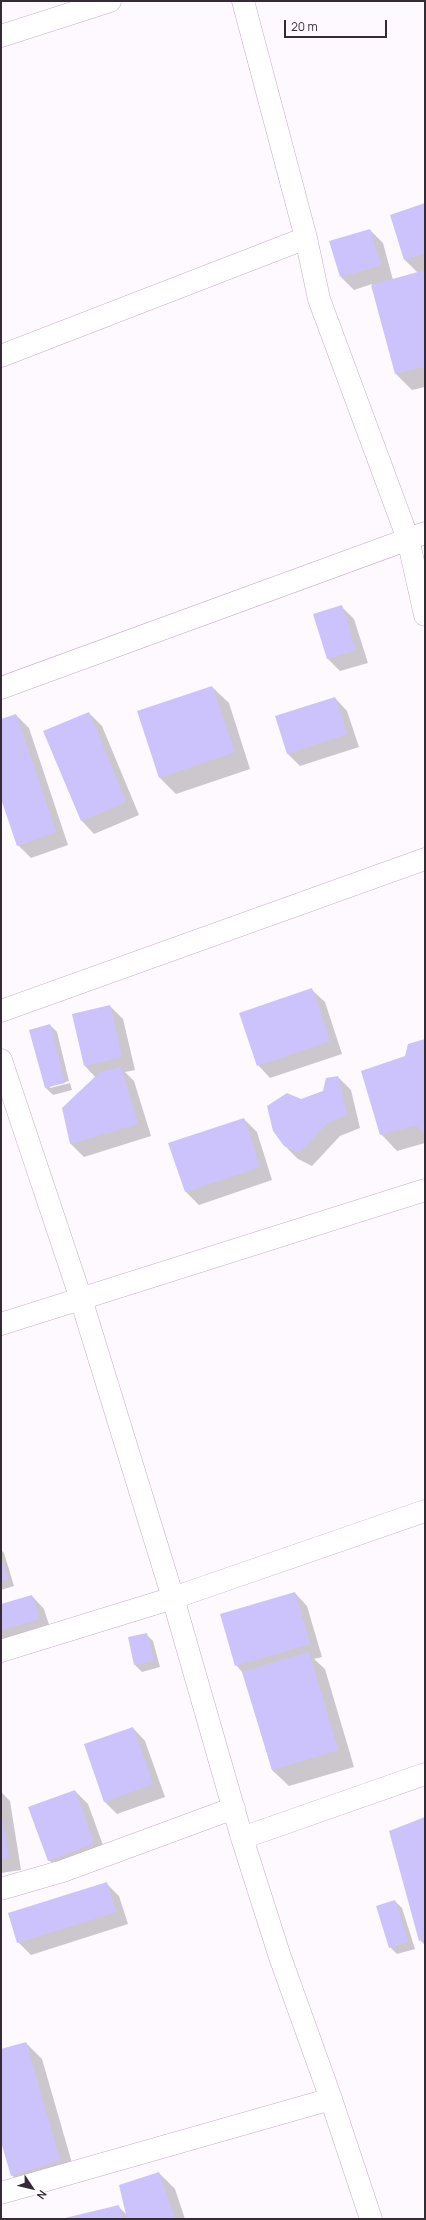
<!DOCTYPE html>
<html>
<head>
<meta charset="utf-8">
<style>
	body { margin:0 }
	#map { position:relative; width:426px; height:2220px; overflow:hidden; background:#fef9ff; font-family:Manrope,sans-serif }
	canvas { display:block }
	.frame { position:absolute; inset:0; border:2px solid #352b37; pointer-events:none }
	.north { position:absolute; left:12px; top:2168px; width:40px; height:40px; -webkit-text-stroke:3px #fef9ff; paint-order:stroke; rotate:125deg; font-size:11px; font-weight:700; line-height:16px; text-align:center; color:#352b37 }
	.north::after { content:''; display:block; margin:auto; width:14px; height:18px; background:#352b37; clip-path:polygon(50% 0,100% 100%,50% 72%,0 100%) }
	.scale { position:absolute; left:284px; top:20px; width:103px; height:18px; box-sizing:border-box; border:2px solid #352b37; border-top:0; padding-left:5px; font-size:12px; line-height:14px; white-space:nowrap; color:#352b37; -webkit-text-stroke:3px #fef9ff; paint-order:stroke }
</style>
</head>
<body>
<div id="map">
<canvas width="426" height="2220"></canvas>
<div class="frame"></div>
<div class="north">N</div>
<div class="scale">20 m</div>
</div>
<script>
const g = document.querySelector('canvas').getContext('2d');
g.lineJoin = 'round';
function fill(path, color) { g.fillStyle = color; g.fill(path, 'evenodd'); }
const shape = rows => new Path2D(rows.map(r => 'M' + r).join(''));
function stroke(path, color, width, dash) { g.strokeStyle = color; g.lineWidth = width; g.lineCap = dash ? 'butt' : 'round'; g.setLineDash(dash || []); g.stroke(path); }
fill(shape([
	[425,205,425,387,412,390,396,374,372,284,354,290,341,277,370,230,383,243,393,280,418,273,405,260],
	[341,606,354,619,368,663,340,671,327,658],
	[212,687,229,703,250,769,176,794,160,778],
	[335,698,347,711,359,747,300,766,287,753],
	[89,713,102,726,139,815,94,834,82,821],
	[16,715,29,728,68,845,31,858,18,845,1,796,1,720],
	[312,990,325,1002,342,1054,270,1078,258,1065],
	[110,1006,123,1019,135,1070,125,1072,134,1081,151,1136,84,1157,71,1144,63,1109,96,1078,85,1066,73,1015],
	[50,1025,57,1032,69,1081,50,1086,50,1088,70,1083,72,1090,53,1095,46,1088,31,1030],
	[425,1040,425,1143,397,1151,381,1134,406,1056],
	[338,1077,351,1090,360,1128,340,1136,312,1166,298,1159,285,1146,300,1100,324,1091],
	[244,1119,257,1132,272,1180,199,1205,186,1192,170,1144],
	[1,1550,4,1553,14,1586,1,1590],
	[295,1593,307,1606,322,1657,314,1659,325,1669,354,1767,289,1786,272,1770,243,1673,236,1665],
	[32,1596,44,1609,51,1631,1,1647,1,1605],
	[146,1634,153,1641,160,1667,142,1672,135,1665],
	[133,1728,145,1741,165,1797,117,1814,104,1801],
	[75,1791,88,1804,107,1856,62,1873,49,1860],
	[1,1792,10,1801,21,1870,1,1873],
	[425,1818,425,1945,420,1940],
	[106,1883,119,1896,128,1924,31,1955,18,1942],
	[395,1901,402,1908,415,1949,397,1954,390,1947],
	[26,2043,42,2059,76,2177,28,2192,12,2175,1,2139,1,2050],
	[159,2173,175,2189,185,2219,67,2219,118,2206,127,2215]
]), '#0003');
fill(shape([
	[425,203,425,253,404,260,390,215],
	[370,229,381,265,340,277,329,241],
	[425,270,425,366,395,374,371,285],
	[342,605,356,650,327,659,313,614],
	[212,686,235,752,159,778,137,711],
	[335,697,347,734,287,754,275,716],
	[89,712,126,802,81,821,43,731],
	[16,714,56,832,17,846,1,799,1,719],
	[312,988,330,1041,257,1066,239,1013],
	[110,1005,122,1057,84,1066,72,1014],
	[50,1024,65,1083,45,1088,29,1030],
	[425,1039,425,1135,416,1125,380,1135,361,1071,405,1056,408,1044],
	[121,1067,138,1124,70,1144,62,1108,100,1072],
	[338,1076,347,1115,327,1123,299,1153,284,1146,273,1131,267,1106,287,1093,301,1099,323,1091,326,1078],
	[244,1118,260,1167,185,1192,168,1143],
	[1,1558,8,1579,1,1581],
	[295,1592,310,1644,235,1666,220,1614],
	[32,1595,39,1619,1,1630,1,1604],
	[147,1633,154,1661,134,1665,128,1637],
	[309,1652,338,1750,272,1770,242,1672],
	[133,1727,153,1784,104,1802,84,1744],
	[75,1790,94,1843,48,1861,28,1807],
	[1,1813,9,1857,1,1859],
	[425,1817,425,1938,419,1941,389,1831],
	[107,1882,116,1912,17,1943,8,1913],
	[395,1900,408,1942,389,1948,376,1906],
	[26,2042,60,2160,11,2176,1,2142,1,2049],
	[159,2172,175,2219,127,2219,119,2185],
	[119,2205,122,2219,65,2219,65,2218]
]), '#ccc3fd');
const minor = shape([
	[243,1,306,238,319,299,408,539,425,615],
	[1,36,110,1],
	[1,356,306,238],
	[1,688,425,533],
	[1,1011,425,859],
	[1,1060,81,1299,173,1598,242,1838,280,1957,331,2099,371,2219],
	[1,1324,425,1190],
	[1,1651,173,1598,425,1511],
	[242,1838,425,1774],
	[1,1889,63,1871,234,1808],
	[1,2193,331,2099]
]);
stroke(minor, '#c5aeca', 23);
stroke(minor, '#fff', 22);
</script>
</body>
</html>
